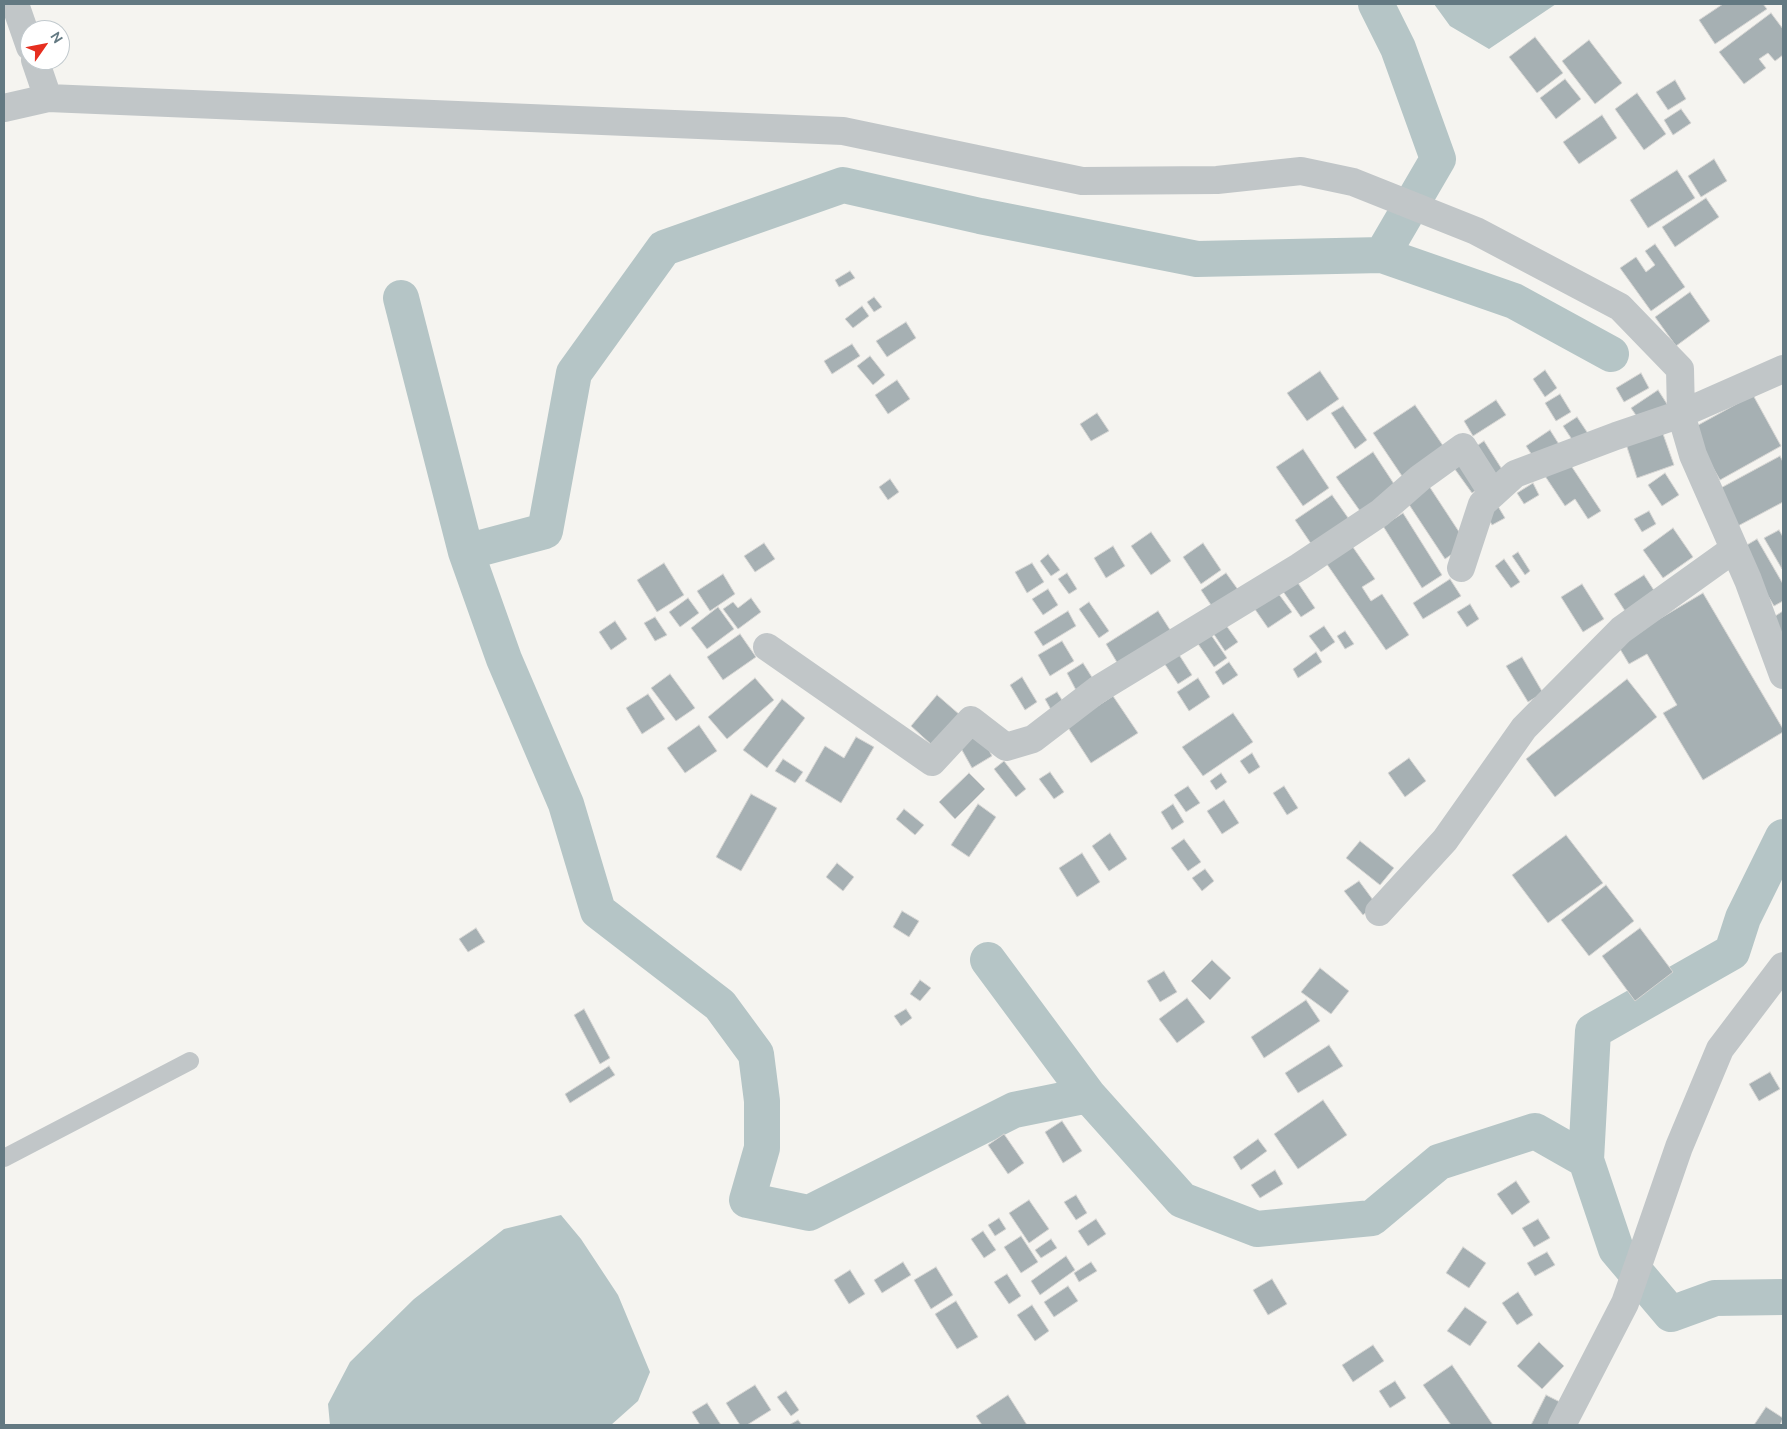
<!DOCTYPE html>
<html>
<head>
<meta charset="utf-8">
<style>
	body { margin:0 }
	#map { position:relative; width:1787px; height:1429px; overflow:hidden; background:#f5f4f0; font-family:Ubuntu,sans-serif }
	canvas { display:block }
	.frame { position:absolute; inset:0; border:5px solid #637982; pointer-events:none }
	.north { position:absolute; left:20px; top:20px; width:50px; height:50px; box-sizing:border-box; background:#fff; border:1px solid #c1c9cd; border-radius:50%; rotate:57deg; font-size:14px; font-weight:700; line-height:20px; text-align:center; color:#637982 }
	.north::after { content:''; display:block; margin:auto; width:18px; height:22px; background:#e62e1f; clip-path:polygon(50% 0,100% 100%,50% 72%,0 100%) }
</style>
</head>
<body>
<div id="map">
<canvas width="1787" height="1429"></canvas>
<div class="frame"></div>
<div class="north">N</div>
</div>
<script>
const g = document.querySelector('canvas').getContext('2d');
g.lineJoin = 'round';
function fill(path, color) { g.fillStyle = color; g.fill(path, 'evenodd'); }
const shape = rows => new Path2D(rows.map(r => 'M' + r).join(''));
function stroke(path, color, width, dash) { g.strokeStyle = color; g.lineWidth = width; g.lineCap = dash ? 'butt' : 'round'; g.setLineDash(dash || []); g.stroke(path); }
fill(shape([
	[1434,4,1556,4,1489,49,1450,26],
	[561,1215,581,1239,618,1295,650,1372,638,1401,611,1425,330,1425,328,1404,350,1362,414,1299,504,1229]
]), '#b5c5c6');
stroke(shape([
	[1382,255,1514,301,1611,354],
	[401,298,466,552,504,659,566,804,598,911,720,1005,756,1054,762,1101,762,1148,747,1200,809,1213,1014,1110,1088,1095],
	[466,552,545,531,574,373,664,248,843,185,980,216,1197,259,1382,255,1438,159,1398,48,1376,4],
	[1783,837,1743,918,1732,952,1593,1031,1586,1160,1616,1249,1671,1314,1715,1298,1783,1297],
	[988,960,1088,1095,1182,1200,1257,1229,1372,1218,1439,1162,1535,1131,1586,1160]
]), '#b5c5c6', 36);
const building = shape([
	[1723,4,1763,4,1767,9,1715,44,1699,20,1723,4],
	[1771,13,1783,29,1783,55,1775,61,1768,53,1759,59,1766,68,1744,84,1719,52,1771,13],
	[1535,37,1563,73,1537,93,1509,57,1535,37],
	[1589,40,1622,83,1595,104,1562,61,1589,40],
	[1565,79,1581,99,1556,119,1540,98,1565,79],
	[1675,80,1686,99,1668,110,1656,92,1675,80],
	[1637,93,1666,134,1644,150,1615,109,1637,93],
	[1681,109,1691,123,1673,135,1664,120,1681,109],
	[1602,115,1617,138,1579,164,1563,142,1602,115],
	[1714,159,1727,181,1701,197,1688,176,1714,159],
	[1677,170,1695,198,1648,228,1630,200,1677,170],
	[1706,198,1719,217,1675,247,1662,227,1706,198],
	[1655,244,1685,287,1651,311,1620,268,1636,257,1646,272,1655,265,1645,251,1655,244],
	[850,271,855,278,839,287,835,280,850,271],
	[1690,292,1710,321,1676,346,1655,317,1690,292],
	[874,297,882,307,874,312,867,302,874,297],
	[862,306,869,316,853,328,845,319,862,306],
	[906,322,916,338,887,357,876,341,906,322],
	[852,344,860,356,832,374,824,361,852,344],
	[870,356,885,375,873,385,857,366,870,356],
	[1545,370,1557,388,1545,397,1533,379,1545,370],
	[1320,371,1339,399,1307,421,1287,393,1320,371],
	[1641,373,1649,388,1624,402,1616,388,1641,373],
	[897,380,910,399,888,414,875,395,897,380],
	[1658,390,1669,407,1642,424,1631,408,1658,390],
	[1560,394,1571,412,1556,421,1545,403,1560,394],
	[1753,395,1781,446,1720,480,1691,429,1753,395],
	[1496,400,1506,415,1473,436,1464,421,1496,400],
	[1415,405,1446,450,1404,479,1373,433,1415,405],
	[1343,406,1367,440,1355,449,1331,413,1343,406],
	[1097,413,1109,431,1091,441,1080,424,1097,413],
	[1577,417,1591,438,1577,447,1563,426,1577,417],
	[1550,430,1562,449,1538,464,1526,446,1550,430],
	[1662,431,1674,465,1637,478,1626,444,1662,431],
	[1484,441,1505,474,1493,481,1472,449,1484,441],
	[1303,449,1329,488,1303,506,1276,467,1303,449],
	[1373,452,1396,487,1360,511,1336,477,1373,452],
	[1461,452,1483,486,1472,493,1449,461,1461,452],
	[1780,456,1783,462,1783,502,1736,527,1717,490,1780,456],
	[1568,461,1601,511,1588,519,1575,499,1565,506,1545,476,1568,461],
	[1665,473,1679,495,1662,506,1648,485,1665,473],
	[890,479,899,492,888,500,879,487,890,479],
	[1533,483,1539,495,1524,504,1517,493,1533,483],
	[1429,486,1467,544,1445,559,1406,500,1429,486],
	[1332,495,1351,522,1314,548,1295,520,1332,495],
	[1496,503,1505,518,1492,525,1484,510,1496,503],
	[1649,511,1656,524,1642,532,1634,519,1649,511],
	[1403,513,1442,575,1422,588,1383,526,1403,513],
	[1673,528,1693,557,1663,578,1643,550,1673,528],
	[1779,530,1783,537,1782,569,1764,538,1779,530],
	[1151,532,1171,561,1151,575,1131,546,1151,532],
	[1757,539,1783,584,1783,601,1774,606,1740,549,1757,539],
	[1348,540,1375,579,1362,587,1371,601,1382,594,1409,635,1386,650,1322,557,1348,540],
	[764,543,775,559,755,572,744,556,764,543],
	[1203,543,1221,570,1201,584,1183,557,1203,543],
	[1113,546,1125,566,1106,578,1094,558,1113,546],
	[1518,552,1530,571,1525,575,1512,556,1518,552],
	[1048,554,1060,570,1051,576,1040,561,1048,554],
	[1504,559,1520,582,1511,588,1495,566,1504,559],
	[664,563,684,595,657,612,637,580,664,563],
	[1032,563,1044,582,1027,593,1015,572,1032,563],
	[1067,573,1077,589,1069,594,1058,579,1067,573],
	[1226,573,1239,591,1213,608,1201,590,1226,573],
	[723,574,735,594,710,611,697,591,723,574],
	[1644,575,1657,595,1627,614,1614,594,1644,575],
	[1450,579,1461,596,1423,619,1413,603,1450,579],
	[1296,580,1315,608,1301,617,1282,590,1296,580],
	[1582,584,1604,619,1583,632,1561,597,1582,584],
	[1048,589,1058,605,1043,615,1032,599,1048,589],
	[1275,589,1292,612,1268,628,1252,605,1275,589],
	[1703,593,1783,729,1783,732,1703,780,1663,713,1677,705,1647,654,1629,664,1617,644,1703,593],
	[688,598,699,613,680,627,669,612,688,598],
	[751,598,761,612,738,629,723,609,733,602,738,608,751,598],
	[1089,602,1109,631,1099,638,1079,609,1089,602],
	[1470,604,1479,619,1467,627,1457,612,1470,604],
	[718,607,734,629,707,649,691,628,718,607],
	[1068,611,1076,626,1043,646,1034,632,1068,611],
	[1158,611,1174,636,1121,669,1106,644,1158,611],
	[1783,611,1783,636,1769,620,1783,611],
	[655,617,667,635,655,641,644,623,655,617],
	[615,621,627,639,611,650,599,632,615,621],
	[1223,621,1238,642,1225,651,1211,630,1223,621],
	[1324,626,1335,642,1321,652,1309,636,1324,626],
	[1207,629,1227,658,1214,667,1194,638,1207,629],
	[1345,631,1354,644,1345,649,1337,636,1345,631],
	[740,634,756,657,723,680,707,657,740,634],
	[1062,641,1074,661,1050,676,1038,655,1062,641],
	[1176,650,1192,675,1178,684,1162,660,1176,650],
	[1316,652,1322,662,1298,678,1293,669,1316,652],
	[1522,657,1543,693,1528,702,1506,666,1522,657],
	[1229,662,1238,675,1223,685,1215,672,1229,662],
	[1083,663,1095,682,1077,692,1067,673,1083,663],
	[670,674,695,708,676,721,651,688,670,674],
	[1022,677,1037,702,1025,710,1010,685,1022,677],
	[755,678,774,700,727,739,708,717,755,678],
	[1198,678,1210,697,1189,711,1177,692,1198,678],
	[1627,679,1657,717,1555,797,1526,759,1627,679],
	[1057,692,1067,708,1054,715,1045,699,1057,692],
	[648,694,665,719,642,734,626,708,648,694],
	[937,695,960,715,933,746,911,726,937,695],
	[1113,696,1138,733,1091,763,1067,726,1113,696],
	[782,699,805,718,767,768,743,750,782,699],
	[1233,713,1253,742,1203,776,1182,747,1233,713],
	[699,725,717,751,685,773,667,748,699,725],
	[979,731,992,756,972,768,958,743,979,731],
	[856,737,874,747,841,803,805,781,825,746,844,758,856,737],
	[1252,753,1260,767,1249,774,1240,761,1252,753],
	[1409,758,1426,781,1405,797,1388,773,1409,758],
	[783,759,803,772,795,783,775,771,783,759],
	[1004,761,1026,789,1016,797,994,769,1004,761],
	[1050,772,1064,792,1054,799,1039,779,1050,772],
	[969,773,985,789,955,819,939,802,969,773],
	[1221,773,1227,782,1216,790,1210,781,1221,773],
	[1188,786,1200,803,1186,812,1174,795,1188,786],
	[1284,786,1298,808,1287,815,1273,793,1284,786],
	[751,794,777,808,741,871,716,857,751,794],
	[1224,800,1239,823,1222,834,1207,811,1224,800],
	[978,804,996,817,969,857,951,845,978,804],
	[1173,804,1184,822,1172,830,1161,812,1173,804],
	[904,809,924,825,915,835,896,819,904,809],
	[1110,833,1127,859,1109,871,1092,846,1110,833],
	[1566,835,1603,883,1548,923,1512,875,1566,835],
	[1184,839,1201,862,1188,871,1171,848,1184,839],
	[1360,841,1394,868,1380,885,1346,858,1360,841],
	[1082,853,1100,882,1077,897,1059,868,1082,853],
	[837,863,854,877,843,891,826,877,837,863],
	[1205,869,1214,881,1202,891,1192,878,1205,869],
	[1359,881,1376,904,1363,915,1344,891,1359,881],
	[1606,885,1634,921,1589,956,1561,920,1606,885],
	[902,911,919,921,909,937,893,927,902,911],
	[476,928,485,942,468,952,459,939,476,928],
	[1640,928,1673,972,1635,1001,1602,956,1640,928],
	[1212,960,1231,978,1210,1000,1191,981,1212,960],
	[1320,968,1349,991,1331,1014,1301,992,1320,968],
	[1164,971,1177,992,1160,1002,1147,981,1164,971],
	[920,980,931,988,920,1001,910,994,920,980],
	[1187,998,1205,1022,1177,1043,1159,1019,1187,998],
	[1306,1000,1320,1021,1264,1058,1251,1037,1306,1000],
	[584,1009,610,1058,600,1064,574,1015,584,1009],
	[906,1009,912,1018,901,1026,894,1016,906,1009],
	[1329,1045,1343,1066,1298,1093,1285,1073,1329,1045],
	[609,1066,615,1075,570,1103,565,1094,609,1066],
	[1770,1072,1780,1089,1759,1101,1749,1084,1770,1072],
	[1323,1100,1347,1135,1298,1169,1274,1134,1323,1100],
	[1062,1121,1082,1151,1063,1163,1045,1132,1062,1121],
	[1004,1134,1024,1163,1008,1174,988,1145,1004,1134],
	[1258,1139,1267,1151,1241,1170,1233,1157,1258,1139],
	[1275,1170,1283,1184,1260,1198,1251,1185,1275,1170],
	[1516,1181,1530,1202,1512,1215,1497,1194,1516,1181],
	[1076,1195,1087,1213,1076,1220,1064,1202,1076,1195],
	[1029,1200,1049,1229,1029,1243,1009,1213,1029,1200],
	[999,1218,1006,1229,995,1236,988,1225,999,1218],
	[1096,1219,1106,1234,1088,1246,1078,1231,1096,1219],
	[1538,1219,1550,1238,1534,1247,1522,1228,1538,1219],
	[983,1231,996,1250,984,1258,971,1239,983,1231],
	[1021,1236,1038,1262,1021,1273,1004,1247,1021,1236],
	[1051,1239,1057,1248,1041,1258,1035,1250,1051,1239],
	[1463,1247,1486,1263,1469,1288,1446,1273,1463,1247],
	[1547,1252,1555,1265,1535,1276,1527,1263,1547,1252],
	[1066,1256,1075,1270,1040,1295,1031,1281,1066,1256],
	[903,1262,911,1275,882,1293,874,1280,903,1262],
	[1091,1262,1097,1271,1079,1282,1074,1273,1091,1262],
	[936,1267,953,1295,931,1309,914,1280,936,1267],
	[850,1270,865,1294,849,1304,834,1280,850,1270],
	[1007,1274,1021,1296,1009,1304,994,1282,1007,1274],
	[1272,1279,1287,1304,1268,1315,1253,1290,1272,1279],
	[1068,1286,1078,1301,1054,1317,1044,1302,1068,1286],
	[1518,1292,1533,1315,1517,1325,1502,1303,1518,1292],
	[956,1301,978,1337,957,1349,935,1314,956,1301],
	[1032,1305,1049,1331,1035,1341,1017,1315,1032,1305],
	[1465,1307,1487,1322,1470,1346,1447,1331,1465,1307],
	[1539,1342,1564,1366,1542,1389,1517,1366,1539,1342],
	[1373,1345,1384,1361,1353,1382,1342,1365,1373,1345],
	[1452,1365,1493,1425,1451,1425,1423,1385,1452,1365],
	[1395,1381,1406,1398,1390,1408,1379,1391,1395,1381],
	[755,1385,771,1410,747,1425,740,1425,726,1403,755,1385],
	[786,1391,799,1410,791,1416,777,1397,786,1391],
	[1008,1395,1027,1425,982,1425,976,1416,1008,1395],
	[1546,1395,1566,1405,1557,1425,1531,1425,1546,1395],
	[707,1403,721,1425,700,1425,692,1412,707,1403],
	[1766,1407,1783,1418,1780,1425,1754,1425,1766,1407],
	[798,1420,802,1425,789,1425,798,1420]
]);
fill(building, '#a6b0b3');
stroke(building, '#d6d5d3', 1);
stroke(shape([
	[4,1158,190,1061]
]), '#c1c6c8', 18);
stroke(shape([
	[15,4,30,47],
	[35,60,48,98],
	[4,108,48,98,843,131,1082,181,1217,180,1301,171,1353,182,1476,231,1620,307,1680,369,1681,414,1693,455,1748,580,1783,675],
	[1461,568,1482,504,1515,474,1616,436,1681,414,1783,369],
	[767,647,932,762,971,720,1006,747,1033,739,1097,690,1299,567,1380,513,1420,478,1463,447,1493,494],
	[1379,912,1445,840,1524,728,1621,630,1734,549],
	[1562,1425,1625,1303,1679,1147,1720,1049,1783,966]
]), '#c1c6c8', 28);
</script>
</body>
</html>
